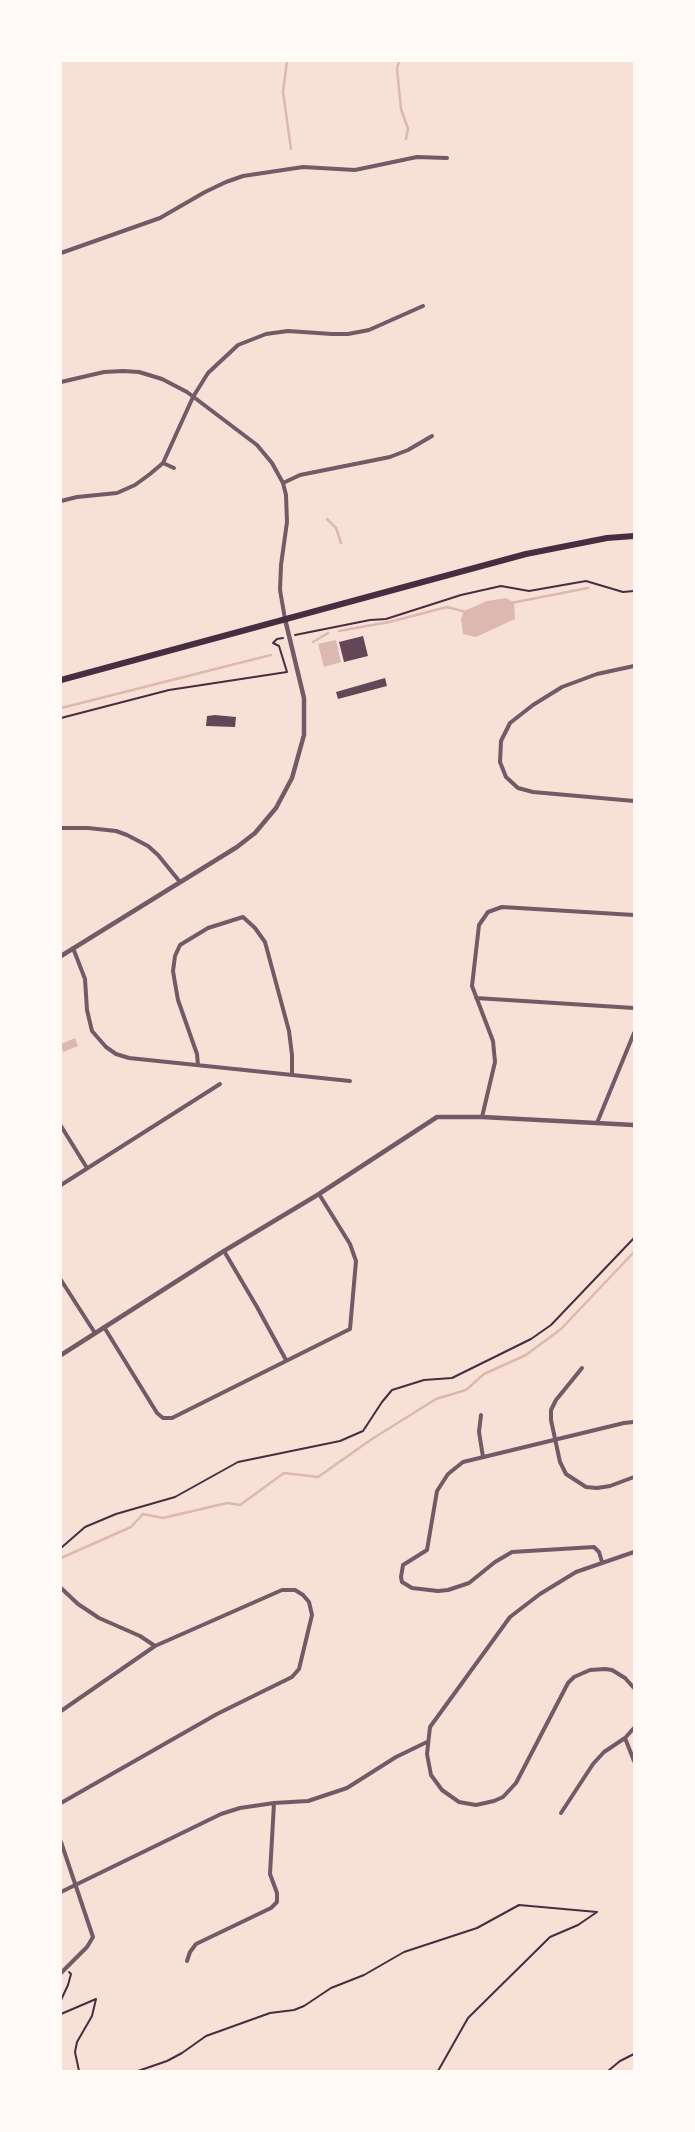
<!DOCTYPE html>
<html>
<head>
<meta charset="utf-8">
<style>
	body { margin:0 }
	#map { position:relative; width:695px; height:2132px; overflow:hidden; background:#f7e1d7; font-family:Mulish,sans-serif }
	canvas { display:block }
	.frame { position:absolute; inset:0; border:62px solid #fffaf5; pointer-events:none }
</style>
</head>
<body>
<div id="map">
<canvas width="695" height="2132"></canvas>
<div class="frame"></div>
</div>
<script>
const g = document.querySelector('canvas').getContext('2d');
g.lineJoin = 'round';
function fill(path, color) { g.fillStyle = color; g.fill(path, 'evenodd'); }
const shape = rows => new Path2D(rows.map(r => 'M' + r).join(''));
function stroke(path, color, width, dash) { g.strokeStyle = color; g.lineWidth = width; g.lineCap = dash ? 'butt' : 'round'; g.setLineDash(dash || []); g.stroke(path); }
fill(shape([
	[506,598,514,602,515,619,476,637,463,634,461,619,464,611,487,601],
	[336,640,341,662,324,667,318,644],
	[75,1038,78,1046,63,1052,61,1044]
]), '#dcb8b0');
stroke(shape([
	[287,61,283,92,291,149],
	[399,61,397,69,401,109,408,129,406,139],
	[327,519,336,528,341,543],
	[511,603,588,588],
	[339,631,389,622,447,607,466,612],
	[313,642,328,633],
	[61,708,271,655],
	[61,1558,131,1527,143,1514,163,1518,227,1503,240,1505,284,1473,318,1477,372,1439,436,1399,466,1390,484,1374,526,1355,561,1329,634,1252]
]), '#dcb8b0', 2.5);
fill(shape([
	[363,636,368,656,344,662,339,642],
	[385,678,387,686,338,699,336,692],
	[215,715,236,717,235,727,206,726,207,716]
]), '#644757');
stroke(shape([
	[295,635,370,620,386,619,461,595,501,586,529,591,586,581,623,592,634,591],
	[61,718,169,690,287,672,279,646,273,643,277,639,283,638],
	[61,1548,85,1527,116,1514,175,1497,238,1462,340,1441,363,1431,382,1402,392,1390,424,1380,452,1378,531,1339,551,1325,634,1238],
	[61,2000,68,1985,71,1974,69,1972],
	[61,2014,96,1999,92,2016,77,2042,75,2052,79,2071],
	[138,2071,167,2061,182,2053,206,2036,270,2013,294,2010,304,2006,331,1988,364,1975,404,1952,477,1928,519,1905,597,1912,578,1925,550,1937,468,2018,438,2071],
	[608,2071,620,2061,634,2054]
]), '#4a2c40', 2);
stroke(shape([
	[61,253,160,218,205,192,226,182,243,176,303,167,355,170,417,157,447,158],
	[61,382,104,372,123,371,139,372,162,379,187,392,257,445,272,463,283,483,286,495,287,522,281,565,280,590,285,619],
	[163,463,174,468],
	[283,483,300,475,390,457,408,450,432,436],
	[61,501,77,497,117,493,135,485,150,474,163,463,193,397,208,373,238,345,266,334,288,331,332,334,348,334,369,330,423,306],
	[634,666,597,674,562,687,533,705,510,723,501,741,500,762,506,777,518,788,533,792,634,801],
	[61,828,88,828,116,831,127,835,148,846,158,855,180,882],
	[73,948,85,979,87,1010,92,1031,106,1047,116,1054,129,1058,350,1081],
	[476,998,634,1008],
	[198,1065,197,1054,178,1000,175,983,173,971,175,956,180,945,208,928,243,917,255,928,265,942,289,1031,292,1055,292,1075],
	[482,1117,495,1062,493,1041,472,986,479,925,488,912,502,907,634,915],
	[597,1123,634,1033],
	[61,1126,87,1168],
	[61,1185,220,1084],
	[224,1251,257,1307,286,1360],
	[61,1280,95,1333],
	[104,1327,157,1413,163,1418,172,1418,350,1329,356,1261,350,1244,319,1194],
	[582,1368,556,1400,551,1410,551,1420,560,1462,566,1474,586,1487,597,1488,610,1486,634,1477],
	[481,1415,479,1432,483,1457],
	[634,1552,576,1572,540,1594,510,1617,430,1727,427,1754,431,1775,442,1790,459,1802,476,1805,494,1801,503,1797,516,1783,568,1683,574,1677,590,1670,605,1669,612,1670,625,1678,634,1688],
	[602,1562,599,1552,594,1547,512,1552,495,1562,469,1583,448,1590,438,1591,412,1588,402,1582,401,1577,403,1565,427,1550,437,1491,448,1474,463,1462,624,1423,634,1422],
	[61,1588,78,1604,99,1618,140,1636,155,1646],
	[61,1711,155,1646,282,1590,295,1590,303,1595,309,1602,312,1615,299,1669,292,1677,217,1714,61,1803],
	[634,1728,625,1738,634,1761],
	[561,1813,593,1764,604,1752,625,1738],
	[61,1842,93,1937,87,1947,61,1973],
	[61,1892,221,1814,240,1808,274,1803,308,1801,347,1788,396,1757,427,1742],
	[187,1961,190,1952,196,1944,271,1908,277,1902,277,1893,270,1874,274,1803]
]), '#755966', 4);
stroke(shape([
	[61,956,237,847,255,833,276,808,292,778,304,735,304,698,285,619],
	[61,1355,224,1251,319,1194,437,1117,482,1117,634,1125]
]), '#755966', 4.5);
stroke(shape([
	[61,680,526,554,607,538,634,536]
]), '#4a2c40', 6);
</script>
</body>
</html>
